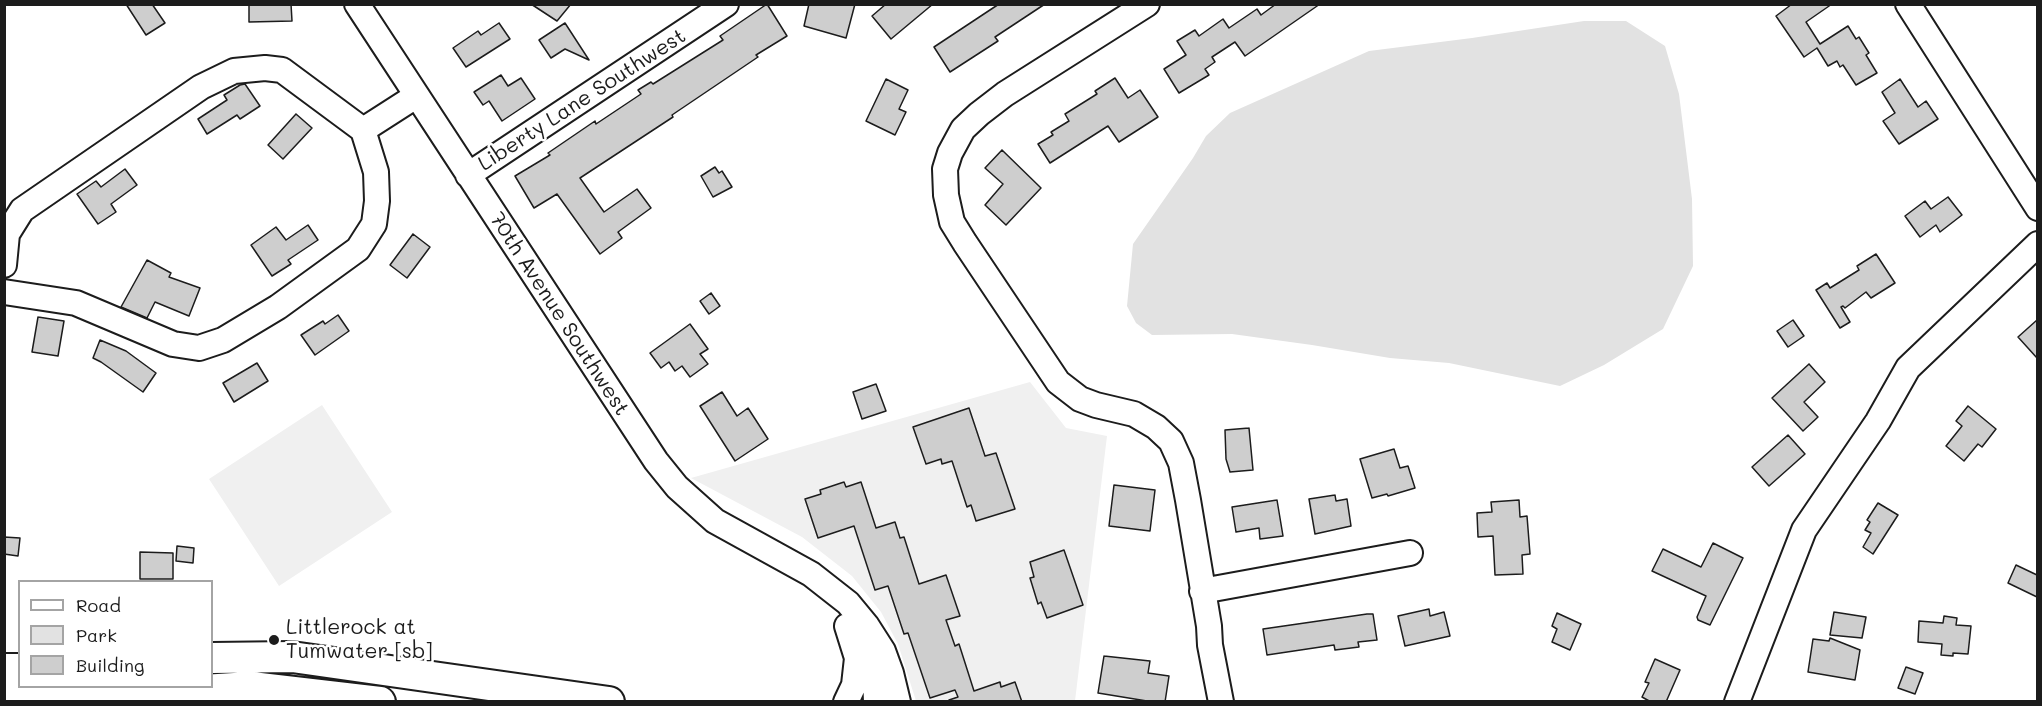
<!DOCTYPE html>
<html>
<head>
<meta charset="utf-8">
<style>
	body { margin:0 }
	#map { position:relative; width:2042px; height:706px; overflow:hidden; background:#fff; font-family:Mali,sans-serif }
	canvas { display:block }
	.frame { position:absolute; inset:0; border:6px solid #1c1c1c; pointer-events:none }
	.legend { position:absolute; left:18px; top:580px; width:195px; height:108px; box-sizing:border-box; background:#fff; border:2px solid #a4a4a4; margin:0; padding:8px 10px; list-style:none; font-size:18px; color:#1c1c1c }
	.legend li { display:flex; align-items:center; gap:12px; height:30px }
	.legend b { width:30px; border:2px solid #a4a4a4 }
</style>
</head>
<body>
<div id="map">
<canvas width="2042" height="706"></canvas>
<div class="frame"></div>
<ul class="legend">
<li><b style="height:8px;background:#fff"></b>Road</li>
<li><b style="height:16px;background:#e2e2e2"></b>Park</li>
<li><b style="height:16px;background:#cecece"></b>Building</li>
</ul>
</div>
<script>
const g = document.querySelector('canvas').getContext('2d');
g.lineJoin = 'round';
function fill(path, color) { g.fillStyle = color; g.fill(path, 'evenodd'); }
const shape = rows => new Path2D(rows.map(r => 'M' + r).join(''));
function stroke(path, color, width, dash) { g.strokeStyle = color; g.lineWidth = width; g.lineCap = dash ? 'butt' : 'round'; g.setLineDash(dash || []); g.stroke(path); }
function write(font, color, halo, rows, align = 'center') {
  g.font = font + ' Mali,sans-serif'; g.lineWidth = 5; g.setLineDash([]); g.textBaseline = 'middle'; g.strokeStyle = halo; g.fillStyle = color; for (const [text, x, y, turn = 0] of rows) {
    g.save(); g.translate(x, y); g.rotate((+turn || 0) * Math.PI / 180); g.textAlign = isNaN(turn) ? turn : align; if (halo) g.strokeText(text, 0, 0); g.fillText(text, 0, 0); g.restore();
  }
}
fill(shape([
	[1030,382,1066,428,1107,436,1075,701,916,701,898,644,881,612,852,576,802,537,691,478],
	[322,405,392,512,279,586,209,479]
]), '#f0f0f0');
fill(shape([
	[1584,21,1626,21,1665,46,1679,94,1692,199,1693,266,1663,329,1604,365,1560,386,1449,363,1390,358,1312,345,1232,334,1152,335,1136,323,1127,306,1133,244,1193,158,1206,136,1230,113,1369,51,1472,38]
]), '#e2e2e2');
const building = shape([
	[126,4,152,4,165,23,146,35,126,4],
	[249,4,291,4,292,21,249,22,249,4],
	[531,4,571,4,557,21,531,4],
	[767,4,787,36,756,55,758,57,672,115,673,117,580,178,604,212,637,189,651,208,618,232,622,238,600,254,557,194,534,208,515,176,550,155,548,153,595,121,596,124,641,94,638,90,651,82,653,84,723,40,720,36,767,4],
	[809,4,855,4,846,38,804,26,809,4],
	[886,4,933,4,891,39,872,16,886,4],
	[999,4,1045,4,995,37,998,41,950,72,934,47,999,4],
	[1276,4,1320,4,1245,56,1235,42,1212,57,1215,62,1205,69,1209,75,1179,93,1164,69,1186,55,1177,41,1195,30,1199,36,1223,19,1229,28,1257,9,1261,15,1276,4],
	[1792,4,1832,4,1806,22,1820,44,1848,26,1856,39,1859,37,1869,53,1866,55,1877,73,1856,85,1843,65,1840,67,1837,61,1828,66,1817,48,1804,57,1776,16,1792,4],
	[499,23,510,39,466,67,453,48,478,31,481,35,499,23],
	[565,23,589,60,565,49,551,58,539,40,565,23],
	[501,75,508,86,521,78,535,99,502,121,489,101,483,105,474,92,501,75],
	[1115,78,1128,98,1140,90,1158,117,1119,142,1108,126,1050,163,1038,144,1053,135,1051,132,1069,121,1065,114,1097,94,1095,91,1115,78],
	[886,79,908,90,899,109,906,112,895,135,866,121,886,79],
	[1900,79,1918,107,1926,101,1938,119,1899,144,1883,121,1895,113,1882,92,1900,79],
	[245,84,260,106,240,119,237,115,207,134,198,119,227,100,224,95,240,85,245,84],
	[296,114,312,128,283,159,268,145,296,114],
	[1002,150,1041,188,1006,225,985,205,1003,184,985,168,1002,150],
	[715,167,719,173,722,171,732,187,713,197,701,176,715,167],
	[125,169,137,185,111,204,116,212,98,224,77,194,96,181,101,187,125,169],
	[1948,197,1962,215,1940,232,1936,225,1920,237,1905,216,1925,201,1931,209,1948,197],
	[308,225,318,240,288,260,291,264,272,276,251,245,276,227,286,240,308,225],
	[413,234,430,247,407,278,390,265,413,234],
	[1876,254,1895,283,1871,298,1866,292,1845,308,1843,306,1841,307,1850,322,1840,328,1816,290,1827,283,1830,288,1859,270,1857,266,1876,254],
	[147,260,171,273,169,277,200,288,189,316,155,302,147,318,121,307,147,260],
	[711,293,720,306,709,314,700,301,711,293],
	[338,315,349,331,315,355,301,335,323,321,325,324,338,315],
	[38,317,64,321,58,356,32,352,38,317],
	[1793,320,1804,336,1788,347,1777,331,1793,320],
	[2037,320,2037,358,2018,337,2037,320],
	[690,324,708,349,700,354,708,364,690,377,682,366,675,371,669,362,661,368,650,353,690,324],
	[100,340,126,351,156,373,143,392,101,362,93,358,100,340],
	[257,363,268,381,234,402,223,383,257,363],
	[1809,364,1825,382,1804,402,1818,417,1803,431,1772,398,1809,364],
	[876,384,886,411,862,419,853,392,876,384],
	[722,392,737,416,748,408,768,439,735,461,700,406,722,392],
	[1968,406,1996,429,1982,447,1978,444,1964,461,1946,446,1962,426,1956,421,1968,406],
	[969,408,985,456,996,453,1015,509,976,521,971,505,967,507,952,461,942,464,941,459,926,464,913,427,969,408],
	[1249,428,1253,470,1230,472,1226,459,1225,430,1249,428],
	[1788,435,1805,454,1769,486,1752,467,1788,435],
	[1394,449,1400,468,1408,466,1415,488,1388,496,1387,494,1372,498,1360,459,1394,449],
	[844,482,846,487,861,482,876,528,895,522,900,538,904,537,919,584,946,575,960,616,946,620,955,646,959,644,974,691,1000,682,1001,687,1015,682,1022,702,950,702,949,700,958,697,955,690,930,698,908,633,904,634,888,586,875,590,854,526,818,538,805,499,821,494,820,490,844,482],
	[1114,485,1155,490,1150,531,1109,526,1114,485],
	[1335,495,1336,501,1347,499,1351,526,1315,534,1309,499,1335,495],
	[1277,500,1283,536,1260,539,1259,528,1236,532,1232,507,1277,500],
	[1519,500,1520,517,1527,516,1530,554,1522,555,1523,574,1495,575,1493,536,1478,537,1477,513,1492,512,1491,502,1519,500],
	[1878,503,1898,515,1873,554,1863,547,1871,533,1865,530,1870,522,1867,520,1878,503],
	[4,537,20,538,18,556,4,554,4,537],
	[1713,543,1743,558,1710,625,1698,620,1697,617,1706,596,1652,571,1663,549,1701,567,1713,543],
	[177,546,194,548,193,563,176,561,177,546],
	[1064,550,1083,605,1047,618,1041,602,1038,604,1030,578,1034,577,1030,562,1064,550],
	[140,552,173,553,173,579,140,579,140,552],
	[2016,565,2037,575,2037,597,2008,583,2016,565],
	[1429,609,1430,616,1444,612,1450,636,1405,646,1398,616,1429,609],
	[1834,612,1866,617,1862,638,1830,635,1834,612],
	[1557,613,1581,624,1570,650,1552,642,1557,629,1552,626,1557,613],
	[1367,614,1373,614,1377,640,1358,642,1359,647,1335,650,1334,645,1267,655,1263,629,1367,614],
	[1944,616,1957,618,1956,625,1971,626,1968,654,1953,653,1953,656,1941,655,1942,644,1918,642,1919,621,1943,623,1944,616],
	[1830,638,1860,650,1855,680,1808,672,1813,639,1829,641,1830,638],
	[1104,656,1150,661,1148,673,1169,676,1165,702,1153,702,1098,693,1104,656],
	[1655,659,1680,670,1666,702,1651,702,1642,697,1649,683,1645,682,1655,659],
	[1906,667,1923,673,1915,694,1898,688,1906,667]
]);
fill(building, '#cecece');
stroke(building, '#1c1c1c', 1.5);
const minor = shape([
	[357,4,656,461,677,487,715,521,811,574,848,603,867,626,883,651,891,673,898,702],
	[1147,4,1005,94,979,114,963,129,950,153,945,169,946,195,952,222,965,243,1058,382,1080,399,1096,405,1134,414,1156,427,1171,441,1181,463,1188,500,1209,626,1210,645,1221,702],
	[1908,4,2038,208],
	[363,130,416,96],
	[468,175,726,4],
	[4,265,7,234,22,210,201,87,234,71,265,68,282,70,363,130,376,172,377,201,374,224,358,249,278,307,223,340,199,348,173,344,76,303,4,292],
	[1202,591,1410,553],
	[865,649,875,676,876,702],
	[846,702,854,685,857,658,847,626],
	[1737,702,1804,530,1878,421,1908,368,2038,244]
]);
const major = shape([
	[212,658,292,657,609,702],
	[4,669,20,669],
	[4,696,42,699,72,698,251,687,380,702]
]);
stroke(minor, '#1c1c1c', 28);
stroke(major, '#1c1c1c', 34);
stroke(minor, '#fff', 24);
stroke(major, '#fff', 30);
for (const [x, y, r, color] of [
	[274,640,6,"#1c1c1c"]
]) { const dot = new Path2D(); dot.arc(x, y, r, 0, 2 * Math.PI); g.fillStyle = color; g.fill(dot); stroke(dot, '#fff', 2); }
write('21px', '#1c1c1c', '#fff', [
	["Liberty Lane Southwest",582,100,-33],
	["70th Avenue Southwest",559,314,57]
]);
write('21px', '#1c1c1c', '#fff', [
	["Littlerock at",286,628],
	["Tumwater [sb]",286,652]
], 'left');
</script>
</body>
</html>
